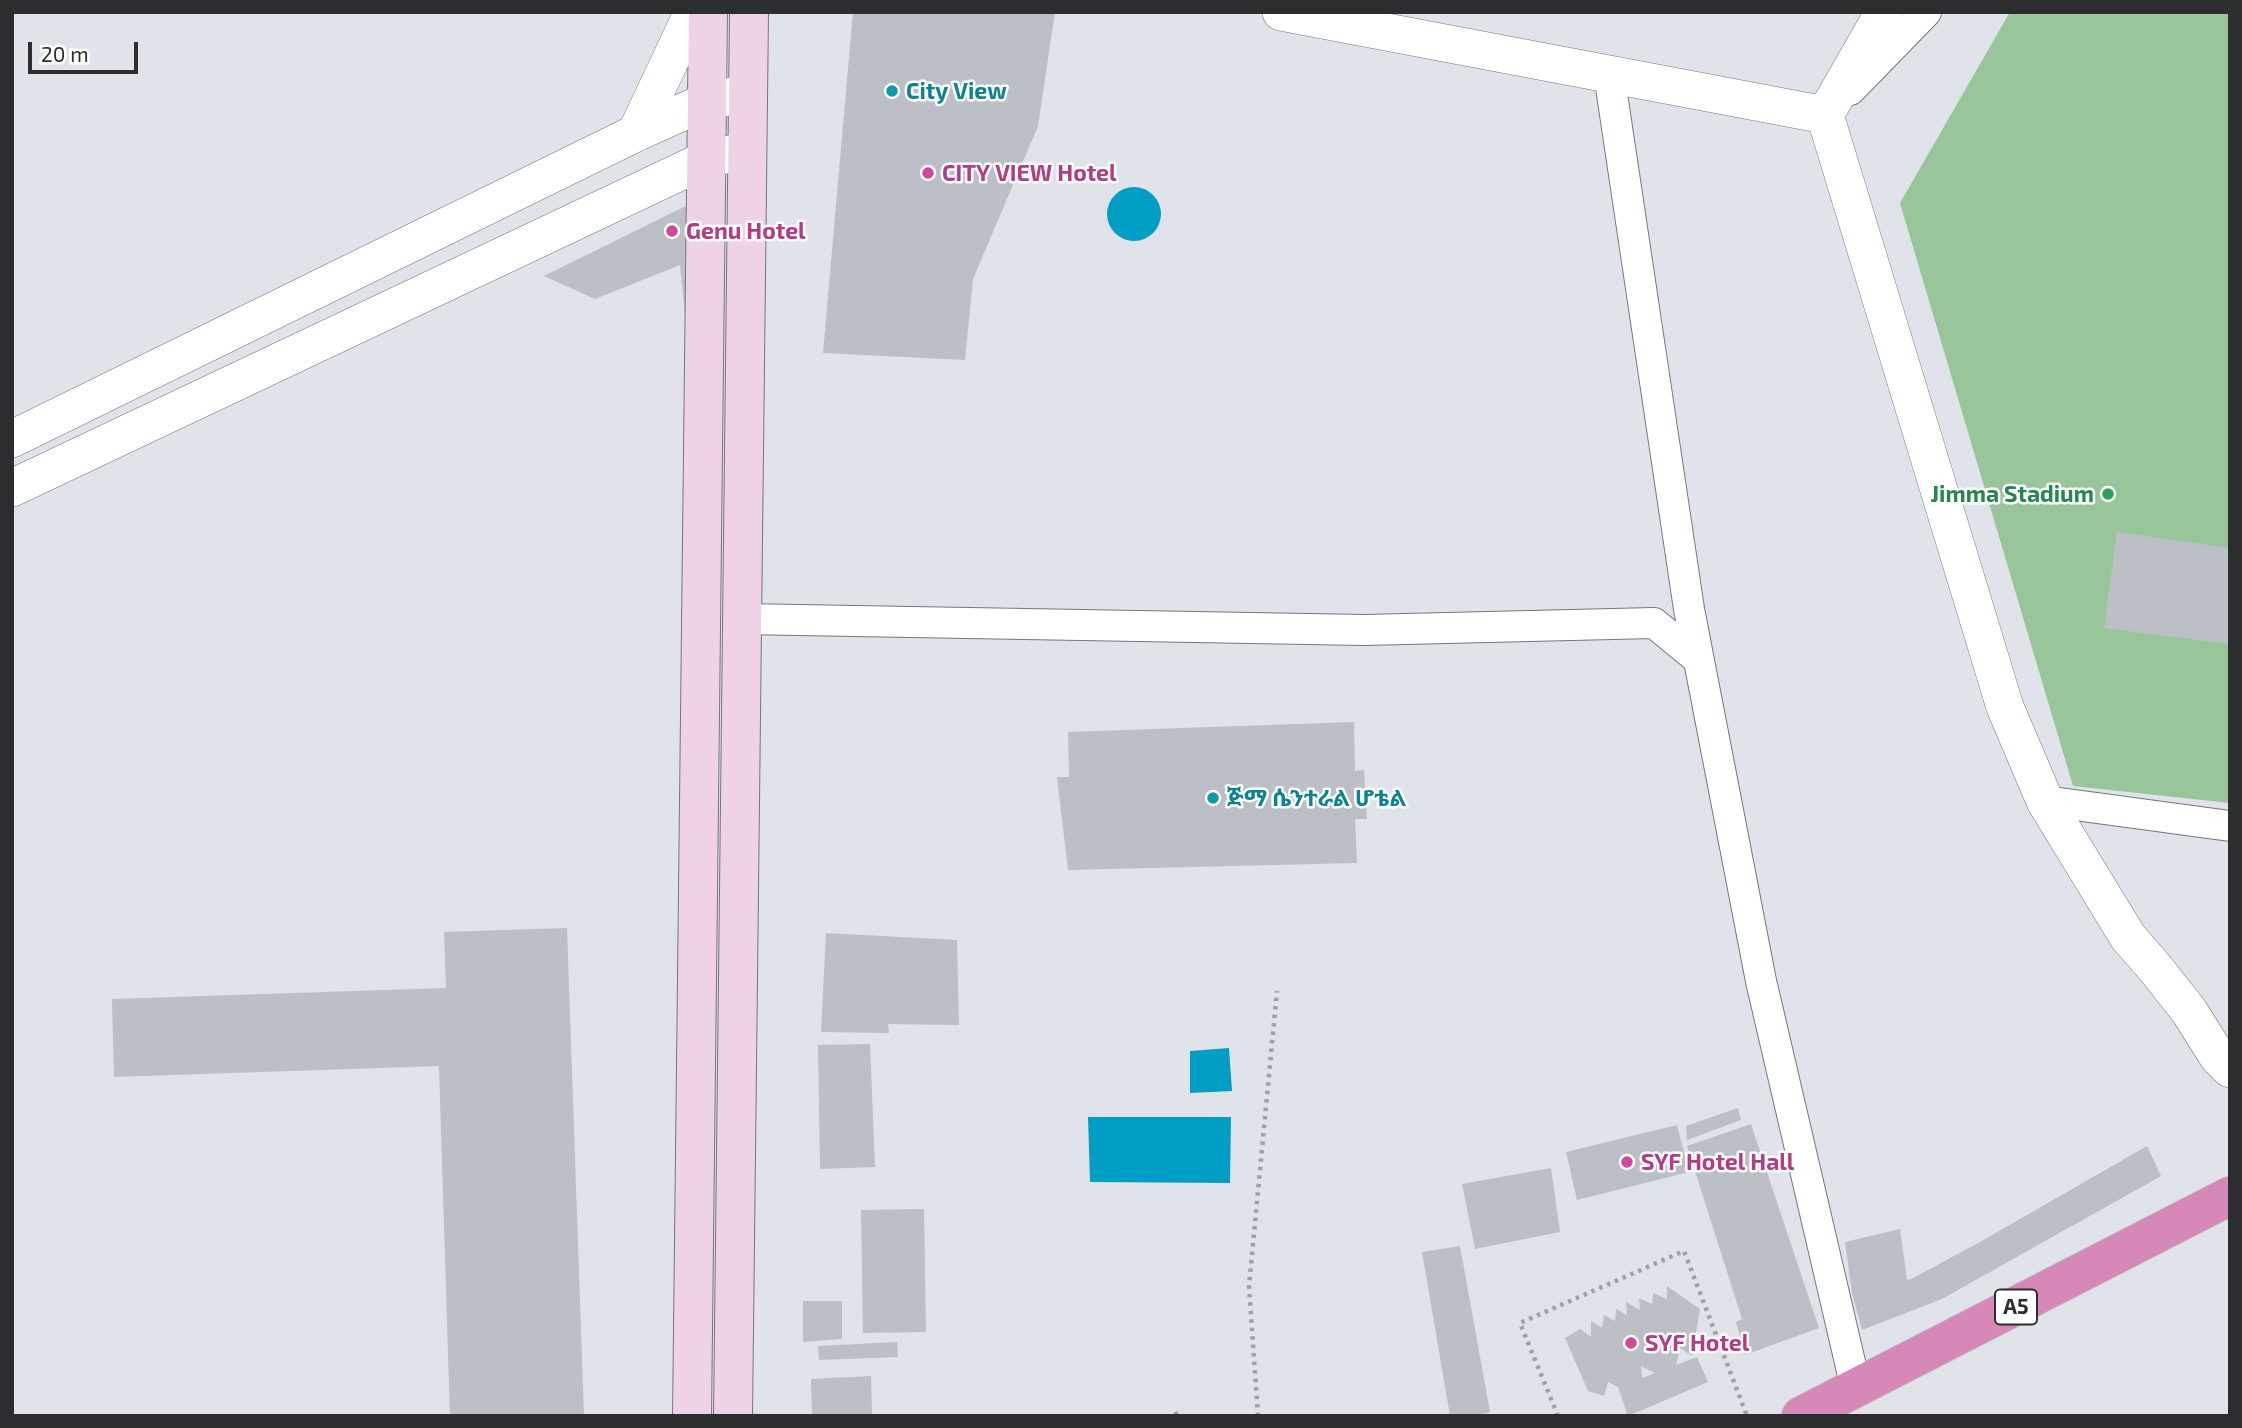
<!DOCTYPE html>
<html>
<head>
<meta charset="utf-8">
<style>
	body { margin:0 }
	#map { position:relative; width:2242px; height:1428px; overflow:hidden; background:#e0e3e9; font-family:"Exo 2",sans-serif }
	canvas { display:block }
	.frame { position:absolute; inset:0; border:14px solid #2b2d2f; pointer-events:none }
	.scale { position:absolute; left:28px; top:42px; width:110px; height:32px; box-sizing:border-box; border:4px solid #2b2d2f; border-top:0; padding-left:9px; font-size:21px; line-height:24px; white-space:nowrap; color:#2b2d2f; -webkit-text-stroke:5px #fff; paint-order:stroke }
</style>
</head>
<body>
<div id="map">
<canvas width="2242" height="1428"></canvas>
<div class="frame"></div>
<div class="scale">20 m</div>
</div>
<script>
const g = document.querySelector('canvas').getContext('2d');
g.lineJoin = 'round';
function fill(path, color) { g.fillStyle = color; g.fill(path, 'evenodd'); }
const shape = rows => new Path2D(rows.map(r => 'M' + r).join(''));
function stroke(path, color, width, dash) { g.strokeStyle = color; g.lineWidth = width; g.lineCap = dash ? 'butt' : 'round'; g.setLineDash(dash || []); g.stroke(path); }
function write(font, color, halo, rows, align = 'center') {
  g.font = font + ' "Exo 2","Noto Sans Ethiopic",sans-serif'; g.lineWidth = 5; g.setLineDash([]); g.textBaseline = 'middle'; g.strokeStyle = halo; g.fillStyle = color; for (const [text, x, y, turn = 0] of rows) {
    g.save(); g.translate(x, y); g.rotate((+turn || 0) * Math.PI / 180); g.textAlign = isNaN(turn) ? turn : align; if (halo) g.strokeText(text, 0, 0); g.fillText(text, 0, 0); g.restore();
  }
}
fill(shape([
	[2010,12,2230,12,2230,803,2073,786,1900,203]
]), '#98c69a');
fill(shape([
	'1107 214a27 27 0 1 1 54 0a27 27 0 1 1-54 0Z',
	[1229,1048,1232,1091,1190,1093,1190,1051],
	[1088,1117,1231,1117,1230,1183,1090,1182]
]), '#009ec4');
fill(shape([
	[853,12,1055,12,1038,126,973,279,965,360,823,353],
	[706,196,686,324,680,265,595,299,544,276],
	[2117,532,2230,548,2230,644,2104,628],
	[1354,722,1355,771,1364,770,1367,819,1355,819,1357,863,1068,870,1057,777,1069,777,1068,732],
	[567,928,584,1416,450,1416,439,1066,114,1077,112,999,446,988,444,932],
	[826,933,957,940,959,1025,888,1024,889,1033,821,1032],
	[870,1044,875,1167,820,1169,818,1045],
	[1738,1108,1741,1120,1687,1140,1686,1126],
	[1751,1124,1819,1328,1745,1355,1736,1322,1742,1319,1687,1146],
	[1677,1125,1689,1172,1577,1200,1566,1152],
	[2147,1146,2161,1176,1942,1299,1862,1330,1852,1293,1845,1242,1900,1229,1907,1280,1913,1278,1980,1242],
	[1551,1168,1560,1232,1475,1249,1462,1184],
	[924,1209,926,1332,863,1333,861,1210],
	[1460,1246,1490,1412,1474,1416,1450,1416,1422,1252],
	[1667,1286,1700,1309,1692,1356,1680,1348,1676,1365,1697,1357,1708,1382,1628,1416,1618,1387,1608,1382,1604,1396,1588,1391,1565,1338,1580,1329,1591,1337,1591,1321,1602,1328,1604,1315,1615,1321,1616,1309,1627,1315,1626,1302,1640,1310,1639,1298,1652,1304,1653,1293,1667,1299],
	[1641,1366,1655,1373,1642,1378],
	[803,1301,842,1301,842,1339,803,1342],
	[897,1342,898,1357,819,1360,818,1346],
	[871,1376,872,1416,812,1416,811,1379]
]), '#bcbfc5');
const minor = shape([
	[1609,74,1689,609,1761,981,1856,1388],
	[1850,90,1926,12],
	[742,619,1364,630,1654,623,1699,660],
	[2045,801,2230,826]
]);
const tertiary = shape([
	[1281,12,1825,115,2005,707,2045,801,2128,937,2155,968,2189,1011,2218,1057,2230,1069],
	[1825,115,1884,12],
	[636,133,693,12],
	[12,439,636,133,707,101,748,93],
	[12,488,707,159,735,153]
]);
const secondary = shape([
	[692,1416,708,12],
	[733,1416,749,12]
]);
const trunk = shape([
	[1801,1416,2230,1196]
]);
stroke(minor, '#74777c', 32);
stroke(tertiary, '#74777c', 38);
stroke(secondary, '#74777c', 40);
stroke(trunk, '#bfc0c1', 40);
stroke(shape([
	[1175,1412,1178,1416],
	[1258,1416,1249,1286,1277,991],
	[1558,1416,1520,1323,1684,1251,1747,1416]
]), '#9ea1a6', 4.5, [3.5, 5]);
stroke(minor, '#fff', 30);
stroke(tertiary, '#fff', 37);
stroke(secondary, '#efd2e5', 38);
stroke(trunk, '#d688b8', 38);
for (const [x, y, r, color] of [
	[892,91,7,"#0f9aa8"],
	[928,173,7,"#d1479c"],
	[672,231,7,"#d1479c"],
	[2108,494,7,"#2e9e5b"],
	[1213,798,7,"#0f9aa8"],
	[1627,1162,7,"#d1479c"],
	[1631,1343,7,"#d1479c"]
]) { const dot = new Path2D(); dot.arc(x, y, r, 0, 2 * Math.PI); g.fillStyle = color; g.fill(dot); stroke(dot, '#fff', 2.5); }
for (const [x, y, w] of [
	[2016,1307,42]
]) { const box = new Path2D(); box.roundRect(x - w / 2, y - 17.5, w, 35, 5); g.fillStyle = '#fff'; g.fill(box); stroke(box, '#2b2d2f', 2); }
write('bold 21px', '#2b2d2f', null, [
	["A5",2016,1307]
]);
write('bold 23px', '#0d838f', '#fff', [
	["City View",906,91],
	["ጅማ ሴንተራል ሆቴል",1227,798]
], 'left');
write('bold 23px', '#b23c85', '#fff', [
	["CITY VIEW Hotel",942,173],
	["Genu Hotel",686,231],
	["SYF Hotel Hall",1641,1162],
	["SYF Hotel",1645,1343]
], 'left');
write('bold 23px', '#27864d', '#fff', [
	["Jimma Stadium",2094,494]
], 'right');
</script>
</body>
</html>
